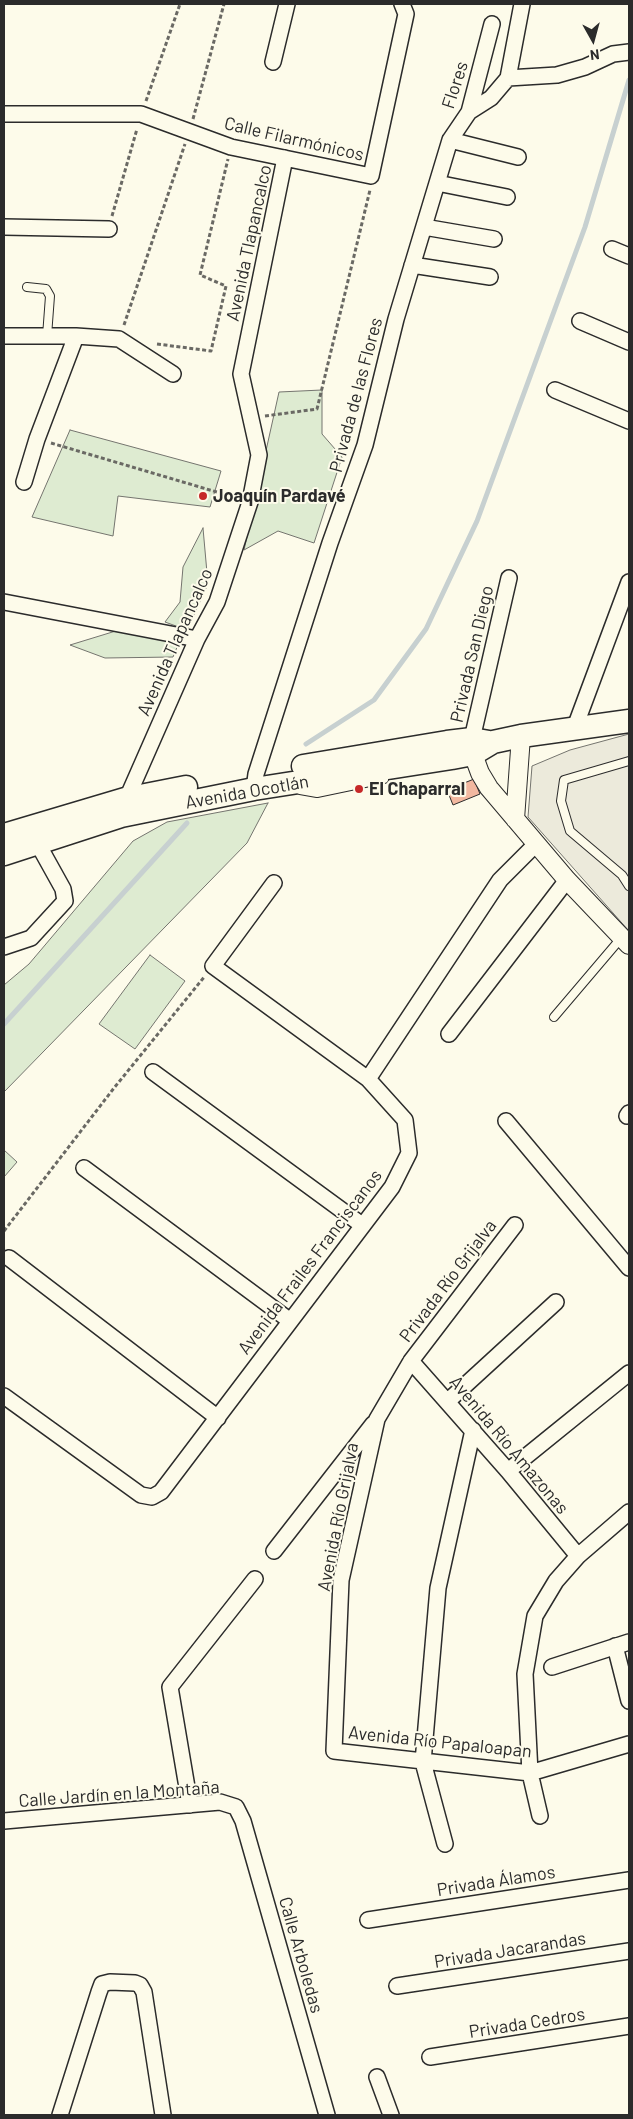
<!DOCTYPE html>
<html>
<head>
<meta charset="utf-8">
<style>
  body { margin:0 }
  #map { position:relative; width:633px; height:2119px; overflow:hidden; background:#fdfbea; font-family:Barlow,sans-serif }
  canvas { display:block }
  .frame { position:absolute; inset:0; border:5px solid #2b2b2b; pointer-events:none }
  .north { position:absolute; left:568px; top:15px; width:50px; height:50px; -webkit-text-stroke:4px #fdfbea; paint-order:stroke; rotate:173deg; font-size:14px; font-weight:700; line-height:20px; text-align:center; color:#2b2b2b }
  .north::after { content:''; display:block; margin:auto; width:18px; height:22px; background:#2b2b2b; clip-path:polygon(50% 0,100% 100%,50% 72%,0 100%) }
</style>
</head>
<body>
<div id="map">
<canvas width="633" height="2119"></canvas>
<div class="frame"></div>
<div class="north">N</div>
</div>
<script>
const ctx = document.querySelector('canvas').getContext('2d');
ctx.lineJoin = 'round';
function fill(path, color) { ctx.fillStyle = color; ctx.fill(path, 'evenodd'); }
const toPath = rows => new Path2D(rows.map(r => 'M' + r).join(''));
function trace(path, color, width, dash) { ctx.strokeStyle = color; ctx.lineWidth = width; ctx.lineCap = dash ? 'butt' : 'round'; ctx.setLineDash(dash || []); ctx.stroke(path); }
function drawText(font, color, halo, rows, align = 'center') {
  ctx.font = font + ' Barlow,sans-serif'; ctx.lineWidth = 4; ctx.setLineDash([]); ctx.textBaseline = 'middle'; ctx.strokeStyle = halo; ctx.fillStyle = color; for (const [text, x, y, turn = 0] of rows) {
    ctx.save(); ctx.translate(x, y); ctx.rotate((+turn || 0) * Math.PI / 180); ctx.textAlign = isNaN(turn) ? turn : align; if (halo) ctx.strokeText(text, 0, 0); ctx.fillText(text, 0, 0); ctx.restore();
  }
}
const green = toPath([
  [322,390,322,434,342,457,314,543,278,531,244,550,279,392,322,390],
  [70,430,221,471,210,507,118,496,113,536,32,517,70,430],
  [203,528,208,584,187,630,165,622,180,602,183,567,203,528],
  [119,630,180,640,173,657,105,658,70,645,119,630],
  [268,803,247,843,4,1092,4,985,29,964,133,841,167,822,268,803],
  [150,955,185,981,135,1049,99,1024,150,955],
  [4,1150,17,1162,4,1177,4,1150]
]);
fill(green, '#deebd1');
trace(green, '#74746e', 1);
const parking = toPath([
  [629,734,629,931,528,817,532,766,570,750,629,734]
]);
fill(parking, '#eceadb');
trace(parking, '#74746e', 1);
trace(toPath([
  [306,744,374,700,426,629,477,521,585,227,629,80],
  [4,1024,187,823]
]), '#c7d0d0', 5);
const building = toPath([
  [474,779,480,794,453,805,447,790,474,779]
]);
fill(building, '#f2b8a0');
trace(building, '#2b2b2b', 1);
const service = toPath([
  [27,287,46,289,50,296,47,336],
  [629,761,564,780,561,801,570,831,622,875,629,886],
  [300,790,317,793,384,779],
  [554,1017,622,937]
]);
const minor = toPath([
  [273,62,287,4],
  [508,78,522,4],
  [469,112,491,98,508,78,557,75,585,67,613,54,629,52],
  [4,114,141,114,231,147,371,176,406,14,402,4],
  [450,140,518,157],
  [437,183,507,197],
  [4,227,109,229],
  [424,227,494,239],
  [612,249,629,256],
  [412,265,490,277],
  [580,321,629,342],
  [4,336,76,336,119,339,173,374],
  [555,390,629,421],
  [24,482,37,439,76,336],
  [4,602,197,639],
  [575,727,629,582],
  [472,739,509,578],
  [254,789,256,774,330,543,365,445,396,319,450,140,469,112,492,24],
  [124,805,197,639,217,602,250,502,259,455,241,374,285,158],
  [4,947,31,938,65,901,63,889,33,835],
  [449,1034,567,880],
  [153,1072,362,1225],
  [368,1079,500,880,536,844],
  [627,1116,629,1113],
  [506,1121,629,1268],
  [84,1168,289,1320],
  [515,1225,411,1361,377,1419,341,1580,334,1751,530,1773,629,1744],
  [9,1258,218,1418],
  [411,1361,508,1471,578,1556],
  [4,1396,141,1495,152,1497,161,1492,392,1187,409,1153,405,1120,368,1079,213,966,274,883],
  [448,1401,556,1302],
  [508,1471,629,1373],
  [274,1551,373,1424],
  [615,1646,629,1701],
  [552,1667,629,1642],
  [190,1805,170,1687,255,1579],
  [540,1816,530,1773,525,1674,535,1616,556,1581,578,1556,629,1512],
  [4,1821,220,1802,236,1807,243,1821,327,2115],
  [445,1844,423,1762,438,1588,473,1430],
  [368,1920,629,1880],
  [397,1986,629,1951],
  [430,2057,629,2026],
  [377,2077,391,2115],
  [60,2115,99,1992,102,1984,110,1982,135,1983,140,1985,144,1992,163,2115]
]);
const tertiary = toPath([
  [472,741,473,754,480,773,489,788,567,880,629,945],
  [515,819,521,736]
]);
const primary = toPath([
  [303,766,447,742,472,739,489,742],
  [4,835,125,799,186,787],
  [4,854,121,816,254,789,452,758,473,754,493,742,521,736,629,721]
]);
trace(service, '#2b2b2b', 10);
trace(minor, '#2b2b2b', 18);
trace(tertiary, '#2b2b2b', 20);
trace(primary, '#2b2b2b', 25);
trace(toPath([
  [146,101,180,4],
  [193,119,224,4],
  [112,216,137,129],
  [124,325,185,144],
  [157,344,211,351,226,286,200,275,228,159],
  [265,416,317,409,370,190],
  [51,443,237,498],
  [4,1231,114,1088,205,976]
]), '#6a6964', 3, [4, 2.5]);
trace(service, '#fdfbea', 8);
trace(minor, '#fdfbea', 15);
trace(tertiary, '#fdfbea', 18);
trace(primary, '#fdfbea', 22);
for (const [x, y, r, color] of [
  [203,496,5,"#c62828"],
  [359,789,5,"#c62828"]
]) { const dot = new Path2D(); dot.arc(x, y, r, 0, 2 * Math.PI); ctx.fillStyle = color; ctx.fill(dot); trace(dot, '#fdfbea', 2); }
drawText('18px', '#2b2b2b', '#fdfbea', [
  ["Flores",455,85,-72],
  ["Calle Filarmónicos",294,139,13],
  ["Avenida Tlapancalco",249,243,-78],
  ["Privada de las Flores",356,395,-75],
  ["Avenida Tlapancalco",175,642,-66],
  ["Privada San Diego",472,654,-77],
  ["Avenida Ocotlán",247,792,-10],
  ["Avenida Frailes Franciscanos",310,1262,-53],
  ["Privada Río Grijalva",448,1281,-53],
  ["Avenida Río Amazonas",509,1445,50],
  ["Avenida Río Grijalva",338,1517,-79],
  ["Avenida Río Papaloapan",440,1742,6],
  ["Calle Jardín en la Montaña",119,1794,-4],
  ["Privada Álamos",496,1881,-9],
  ["Privada Jacarandas",510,1950,-9],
  ["Calle Arboledas",301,1955,74],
  ["Privada Cedros",527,2023,-9]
]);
drawText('bold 18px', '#2b2b2b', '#fdfbea', [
  ["Joaquín Pardavé",213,496],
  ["El Chaparral",369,789]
], 'left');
</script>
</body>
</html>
